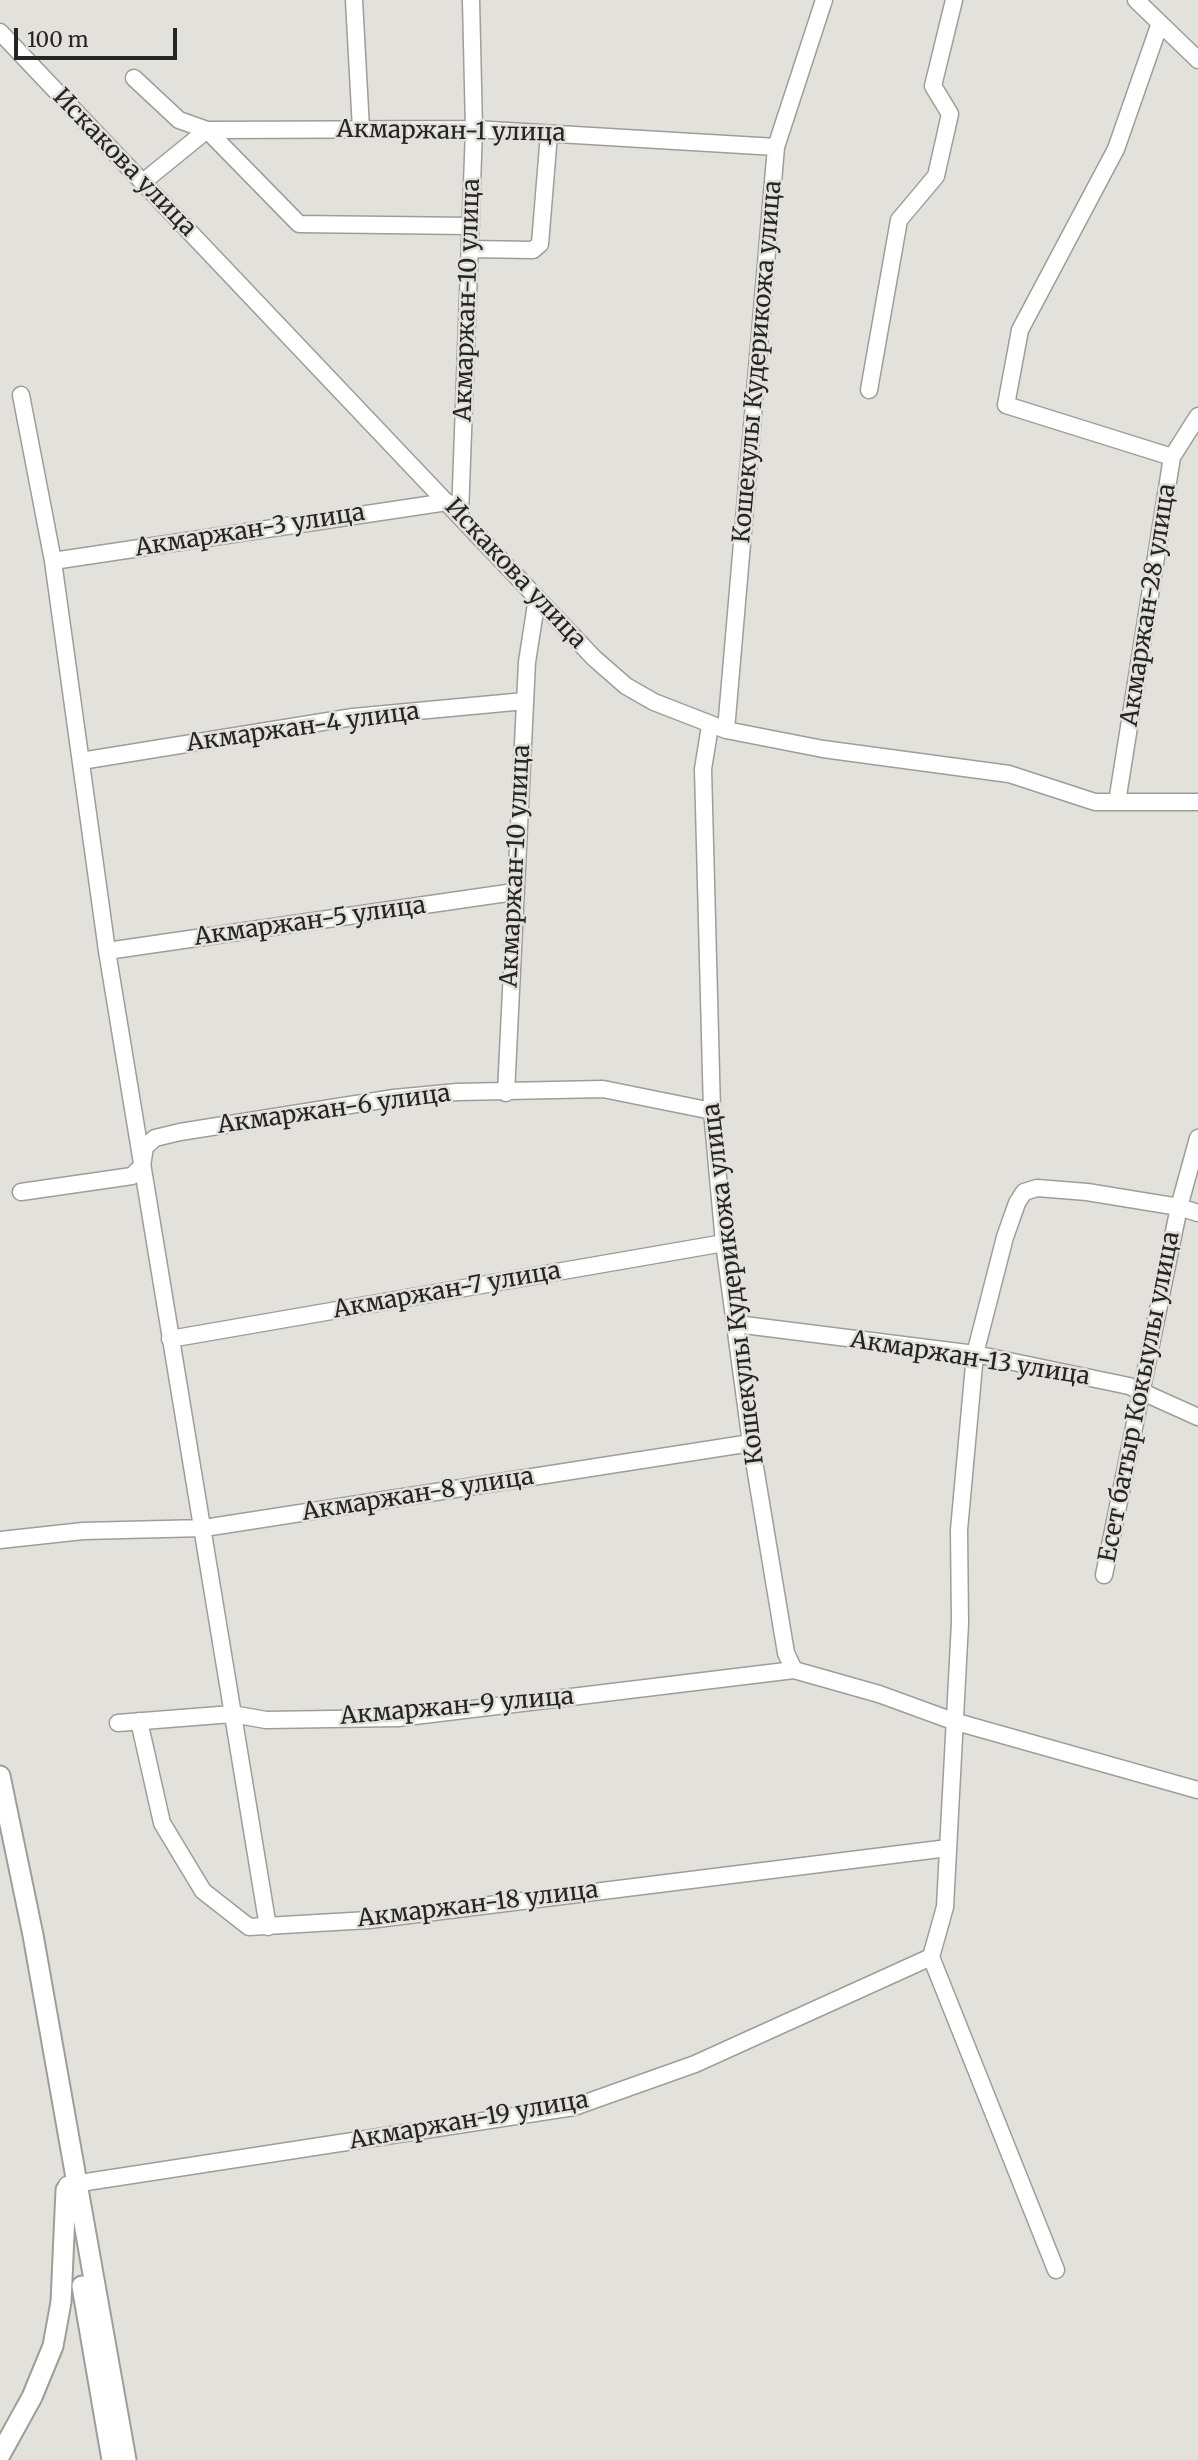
<!DOCTYPE html>
<html>
<head>
<meta charset="utf-8">
<style>
  body { margin:0 }
  #map { position:relative; width:1198px; height:2460px; overflow:hidden; background:#e3e1dc; font-family:Merriweather,serif }
  canvas { display:block }
  .scale { position:absolute; left:14px; top:28px; width:163px; height:32px; box-sizing:border-box; border:4px solid #252523; border-top:0; padding-left:9px; font-size:21px; line-height:24px; white-space:nowrap; color:#252523; -webkit-text-stroke:5px #e3e1dc; paint-order:stroke }
</style>
</head>
<body>
<div id="map">
<canvas width="1198" height="2460"></canvas>
<div class="scale">100 m</div>
</div>
<script>
const ctx = document.querySelector('canvas').getContext('2d');
ctx.lineJoin = 'round';
const toPath = rows => new Path2D(rows.map(r => 'M' + r).join(''));
function trace(path, color, width, dash) { ctx.strokeStyle = color; ctx.lineWidth = width; ctx.lineCap = dash ? 'butt' : 'round'; ctx.setLineDash(dash || []); ctx.stroke(path); }
function drawText(font, color, halo, rows, align = 'center') {
  ctx.font = font + ' Merriweather,serif'; ctx.lineWidth = 5; ctx.setLineDash([]); ctx.textBaseline = 'middle'; ctx.strokeStyle = halo; ctx.fillStyle = color; for (const [text, x, y, turn = 0] of rows) {
    ctx.save(); ctx.translate(x, y); ctx.rotate((+turn || 0) * Math.PI / 180); ctx.textAlign = isNaN(turn) ? turn : align; if (halo) ctx.strokeText(text, 0, 0); ctx.fillText(text, 0, 0); ctx.restore();
  }
}
const minor = toPath([
  [354,0,361,129],
  [1136,0,1198,60],
  [1160,23,1116,149,1020,330,1006,405,1172,457],
  [0,32,594,658,626,686,654,702,726,730,823,749,1009,774,1095,802,1198,802],
  [134,78,179,120,207,130,299,224,471,226],
  [143,182,207,130,474,129,776,147],
  [470,249,533,250,540,244,549,134],
  [869,390,899,220,936,176,950,114,933,86,954,0],
  [21,395,53,561,107,951,268,1927],
  [460,515,474,129,471,0],
  [53,561,447,502],
  [710,726,703,769,712,1111,724,1243,751,1443,786,1653,794,1670],
  [726,730,776,147,824,0],
  [81,761,353,717,525,701],
  [1117,802,1172,457,1198,416],
  [107,951,514,892],
  [506,1093,527,662,537,598],
  [21,1192,132,1176,142,1166,145,1147,155,1138,180,1132,394,1098,457,1092,603,1089,712,1111],
  [736,1324,975,1354,1129,1386,1198,1417],
  [170,1339,724,1243],
  [0,1540,83,1531,204,1528,751,1443],
  [1104,1575,1179,1207,1198,1138],
  [139,1721,162,1823,203,1891,249,1927,369,1920,948,1848],
  [118,1723,232,1714,266,1720,398,1718,794,1670,879,1694,953,1721,1198,1790],
  [67,2185,574,2107,695,2064,931,1957],
  [1056,2270,931,1957,945,1907,960,1623,959,1530,975,1354,1005,1237,1017,1203,1024,1192,1037,1188,1087,1192,1179,1207,1198,1213]
]);
const major = toPath([
  [0,1776,33,1935,126,2460],
  [82,2286,112,2460],
  [0,2455,32,2397,53,2346,61,2302,66,2190]
]);
trace(minor, '#9e9d98', 19);
trace(major, '#9e9d98', 23);
trace(minor, '#fff', 16);
trace(major, '#fff', 19);
drawText('24px', '#252523', '#e3e1dc', [
  ["Акмаржан-1 улица",451,132,1],
  ["Искакова улица",124,163,46],
  ["Акмаржан-10 улица",468,300,-88],
  ["Кошекулы Кудерикожа улица",758,362,-85],
  ["Акмаржан-3 улица",250,531,-9],
  ["Искакова улица",515,574,47],
  ["Акмаржан-28 улица",1149,605,-81],
  ["Акмаржан-4 улица",303,728,-8],
  ["Акмаржан-10 улица",516,866,-87],
  ["Акмаржан-5 улица",310,922,-8],
  ["Акмаржан-6 улица",334,1110,-8],
  ["Кошекулы Кудерикожа улица",734,1284,-97],
  ["Акмаржан-7 улица",447,1291,-10],
  ["Акмаржан-13 улица",970,1359,9],
  ["Есет батыр Кокыулы улица",1140,1397,-79],
  ["Акмаржан-8 улица",418,1495,-9],
  ["Акмаржан-9 улица",457,1707,-5],
  ["Акмаржан-18 улица",478,1905,-7],
  ["Акмаржан-19 улица",469,2121,-10]
]);
</script>
</body>
</html>
